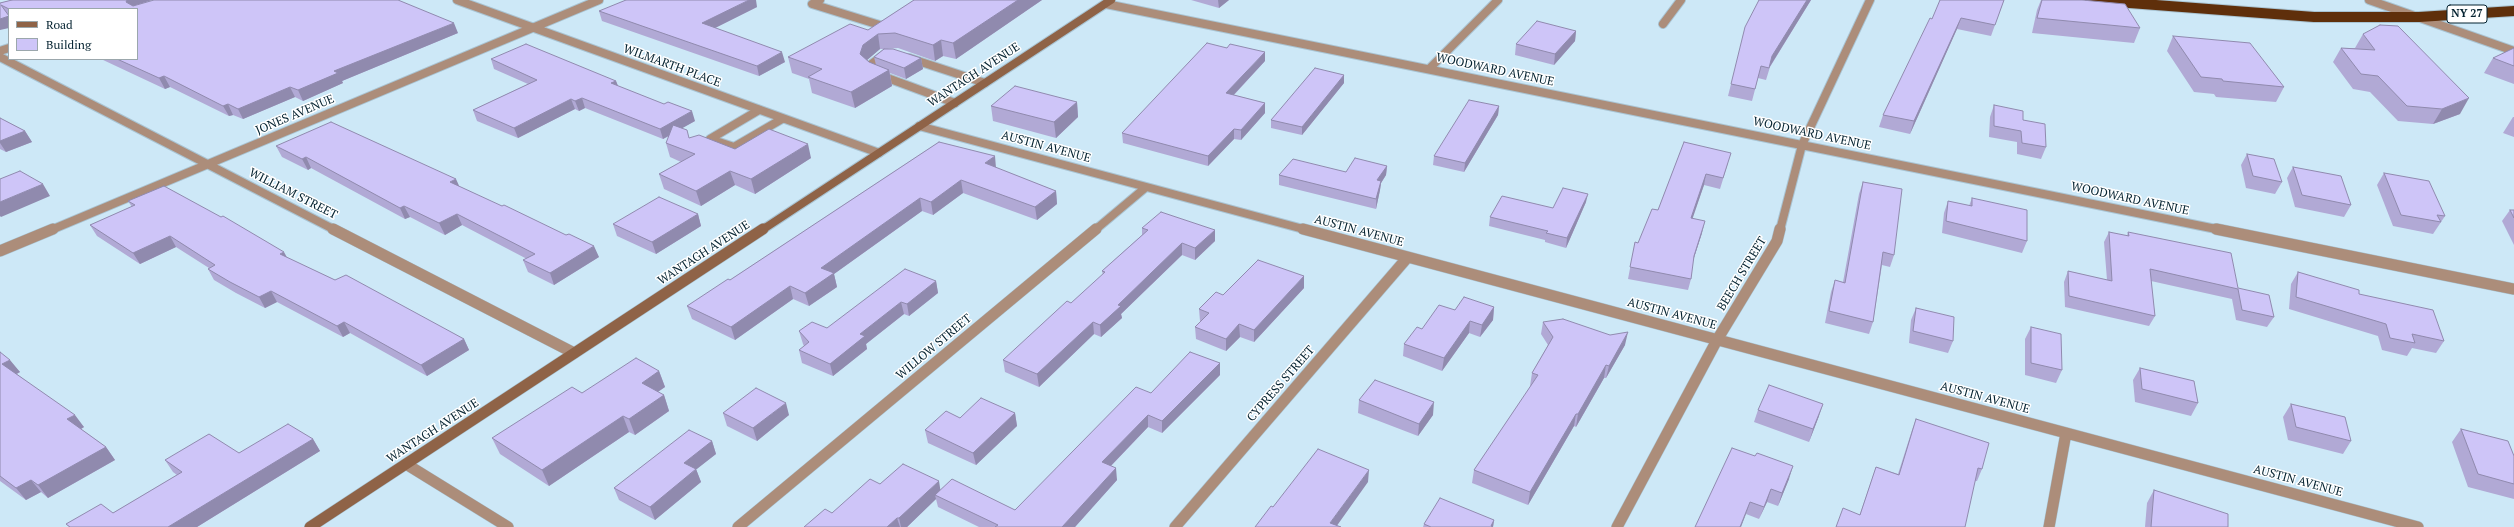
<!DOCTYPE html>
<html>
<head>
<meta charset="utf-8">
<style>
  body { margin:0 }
  #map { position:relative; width:2514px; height:527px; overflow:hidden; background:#cde8f7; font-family:"PT Serif",serif }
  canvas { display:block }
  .legend { position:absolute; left:8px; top:8px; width:130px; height:52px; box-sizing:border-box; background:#fff; border:1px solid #9ba7ac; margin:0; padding:5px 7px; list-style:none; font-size:12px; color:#042230 }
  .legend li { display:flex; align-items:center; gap:8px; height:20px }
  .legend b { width:20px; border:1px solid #9ba7ac }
</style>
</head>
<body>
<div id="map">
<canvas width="2514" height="527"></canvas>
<ul class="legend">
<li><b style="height:5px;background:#8f6347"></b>Road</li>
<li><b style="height:11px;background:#cec5f8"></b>Building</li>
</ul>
</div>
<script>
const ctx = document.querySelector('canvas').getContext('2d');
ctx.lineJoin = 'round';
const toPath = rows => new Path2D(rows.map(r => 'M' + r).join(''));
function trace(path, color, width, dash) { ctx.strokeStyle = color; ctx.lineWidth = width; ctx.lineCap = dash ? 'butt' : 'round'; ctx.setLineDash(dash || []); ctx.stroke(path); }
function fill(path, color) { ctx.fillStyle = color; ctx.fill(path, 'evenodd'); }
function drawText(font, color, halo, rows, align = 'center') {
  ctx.font = font + ' "PT Serif",serif'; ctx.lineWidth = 3; ctx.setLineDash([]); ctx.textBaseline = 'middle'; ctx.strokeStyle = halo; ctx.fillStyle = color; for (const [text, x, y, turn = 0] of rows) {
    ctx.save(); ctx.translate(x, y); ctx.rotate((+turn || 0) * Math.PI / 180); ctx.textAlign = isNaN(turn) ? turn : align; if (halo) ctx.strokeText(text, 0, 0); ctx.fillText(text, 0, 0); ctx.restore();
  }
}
const lane = toPath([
  [820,0,812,4,886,27,889,25],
  [1663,24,1681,0],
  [885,54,870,65,869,69,874,73,955,103],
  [909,58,985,83],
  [759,110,710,139,734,147,782,119]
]);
const streetFar1 = toPath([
  [457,0,879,153],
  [2369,0,2514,51],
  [1106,4,2221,230],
  [0,51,9,48],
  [0,57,335,230],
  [1430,68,1498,0],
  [919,126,1307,230],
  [51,230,599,0],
  [1095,230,1145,188],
  [1780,230,1802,145,1870,0]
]);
const street = toPath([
  [333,229,574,353],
  [1303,229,2418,527],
  [2216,229,2514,289],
  [0,251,53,229],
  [406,464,508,527],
  [738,527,1096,229],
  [1175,527,1407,258],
  [1617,527,1717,340,1777,241,1780,229],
  [2049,527,2066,433]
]);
const secondaryFar1 = toPath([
  [762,230,1111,0]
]);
const secondary = toPath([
  [310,527,763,229]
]);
const highway = toPath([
  [2090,0,2314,17,2419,17,2514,11]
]);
trace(lane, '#a9c4d3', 10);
trace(streetFar1, '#a9c4d3', 10);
trace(street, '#a9c4d3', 12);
trace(secondaryFar1, '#a9c4d3', 10);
trace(secondary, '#a9c4d3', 12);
trace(highway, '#a9c4d3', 12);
trace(lane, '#ac8d7a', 8);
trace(streetFar1, '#ac8d7a', 8);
trace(street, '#ac8d7a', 11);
trace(secondaryFar1, '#8f6347', 8);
trace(secondary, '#8f6347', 11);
trace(highway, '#5f2f0b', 10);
fill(toPath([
  [12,0,152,0,133,6,458,33,342,81,343,83,303,101,295,97,243,119,233,115,229,116,170,87,165,89,101,59,137,59,9,9,9,16,8,16,0,30,0,3],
  [914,0,1042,0,956,59,943,56,935,61,898,48,887,49,921,58,923,69,906,79,890,73,892,86,855,108,812,93,809,79,792,73,788,57,868,30],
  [880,49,884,49,874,57,876,65,869,62,867,60],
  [1191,0,1229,0,1219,8],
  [1759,0,1811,0,1770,67,1766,80,1758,78,1752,101,1728,96,1731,84],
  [2004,0,1991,36,1957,29,1910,134,1879,127,1883,115,1932,19],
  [2041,0,2082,0,2140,28,2134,43,2032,33,2037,10],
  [757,7,715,28,785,62,759,76,602,21,599,11],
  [1576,31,1575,41,1554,65,1515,55,1516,44],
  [2363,34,2460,114,2433,124,2398,121,2370,92,2353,89,2333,62,2341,48,2355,48],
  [2173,36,2284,87,2276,102,2216,97,2214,94,2194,92,2167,51],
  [2514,48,2514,84,2484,73,2493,58],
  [491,59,616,81,618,86,695,121,682,128,689,138,735,149,811,158,755,194,735,185,701,206,664,189,659,174,681,162,670,157,666,143,669,136,663,139,585,108,579,111,575,109,518,138,477,121,473,110,528,84,494,69],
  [1265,61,1234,95,1265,103,1265,113,1241,140,1234,139,1208,166,1123,143,1122,133],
  [1344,75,1344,83,1302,135,1271,128,1271,120],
  [1077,102,1078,117,1056,138,993,121,991,106],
  [1994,105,2046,147,2041,159,2017,154,2017,142,1989,137,1990,117],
  [1499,106,1498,115,1464,172,1433,165,1434,156],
  [2513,117,2514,117,2514,137,2503,133],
  [0,118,25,131,32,142,6,152,0,149],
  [939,142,996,168,1056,191,1057,204,1037,220,963,193,933,215,922,211,834,274,837,287,809,306,793,299,735,340,692,319,687,306,730,280],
  [1684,142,1728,163,1720,189,1704,185,1692,218,1702,233,1693,261,1691,279,1688,290,1628,279,1635,242,1638,243,1658,210],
  [276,146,460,187,599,257,554,285,528,272,523,260,527,259,462,225,445,235,410,217,405,219,311,168,308,170,282,157],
  [2247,154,2282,182,2275,194,2246,188,2241,165],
  [1387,166,1386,175,1381,183,1380,190,1376,209,1279,185,1279,175,1346,172],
  [2293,167,2351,205,2344,217,2295,207,2287,178],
  [2384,173,2445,216,2433,234,2393,226,2377,185],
  [1863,182,1894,255,1890,267,1882,265,1873,322,1869,334,1825,323,1831,292,1835,280,1843,282,1859,194],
  [1972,198,2027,241,2022,253,1942,233,1944,213,1948,201,1969,206],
  [128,201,287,258,335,280,464,339,469,350,427,376,350,333,343,337,277,302,265,308,236,293,214,280,208,269,209,268,176,247,140,264,97,236,90,225,132,207],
  [1586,202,1566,248,1545,242,1545,240,1489,226,1490,217,1553,208],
  [2510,210,2514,210,2514,245,2502,221],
  [698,214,701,226,656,254,617,236,613,224],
  [1142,228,1215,241,1195,260,1182,255,1121,314,1122,318,1101,337,1094,334,1039,387,1005,372,1003,360,1071,303,1103,275,1102,271,1142,235],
  [2109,232,2127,236,2128,232,2238,288,2274,317,2267,327,2236,320,2232,299,2151,281,2155,316,2149,326,2065,307,2064,282,2068,271,2107,280,2104,242],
  [2298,272,2359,294,2444,341,2436,353,2412,348,2407,356,2382,350,2378,336,2289,309,2291,284],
  [936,281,938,293,909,316,904,314,866,344,867,349,833,376,802,363,799,350,804,346,803,344,799,331,827,328],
  [1304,288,1254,342,1240,337,1226,351,1196,339,1195,327,1200,322,1200,321,1199,309,1223,295],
  [1494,307,1493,320,1480,337,1469,333,1442,371,1403,356,1404,344,1422,329,1455,310],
  [1916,308,1953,341,1948,353,1909,343,1911,320],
  [1543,322,1625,345,1606,378,1604,378,1576,427,1574,426,1528,505,1472,483,1474,470,1531,386,1530,386,1532,373,1548,345,1541,334],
  [2031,327,2062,370,2056,383,2025,375,2025,339],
  [0,352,20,372,17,374,84,427,81,429,106,447,115,460,48,498,41,492,26,500,0,481],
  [2140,368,2198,403,2191,416,2135,402,2133,380],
  [659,371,665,387,658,392,664,395,669,411,635,435,629,432,549,486,500,454,492,438,582,393],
  [1220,375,1162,433,1148,427,1111,466,1117,480,1075,527,979,527,938,507,936,499,907,527,804,527,832,513,880,484,940,490,1015,510,1151,393],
  [1359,400,1433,415,1418,436,1358,413],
  [2291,404,2351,441,2343,454,2288,440,2283,417],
  [1758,410,1819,416,1809,442,1754,422],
  [723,413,789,415,757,441,727,426],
  [1015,413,1017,426,976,465,928,443,925,430,960,418],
  [1916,419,1982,469,1977,481,1976,481,1836,527,1860,514,1876,467,1898,474,1912,430],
  [2461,429,2514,456,2514,499,2468,487,2452,442],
  [313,439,320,451,197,527,69,527,66,524,113,513,177,475,173,472,165,460,239,453],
  [712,441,716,454,696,469,701,482,655,520,619,500,614,488],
  [1755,456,1789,479,1778,506,1767,502,1759,519,1746,514],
  [2154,490,2228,527,2145,527,2147,503],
  [1494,520,1493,527,1423,527,1424,524]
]), '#b1a9d5');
fill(toPath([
  [127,0,152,0,133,6,126,2],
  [749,0,756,0,757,7,705,33,702,23],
  [1018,0,1042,0,956,59,953,43],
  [1218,0,1229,0,1219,8],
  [1807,0,1811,0,1769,68,1772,56],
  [9,16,9,28,0,30,0,19],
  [1961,18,1957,29,1910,134,1914,121],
  [454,23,458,33,342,81,343,83,303,101,298,90,334,71],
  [1576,31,1575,41,1554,65,1555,54],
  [878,34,880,49,866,61,860,54,863,45],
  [941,40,943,56,935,61,933,45],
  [782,52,785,62,759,76,757,66],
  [1265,52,1265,61,1226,103,1226,93],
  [921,58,923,69,906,79,904,68],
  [889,70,892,86,855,108,851,92],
  [1344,75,1344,83,1302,135,1302,127],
  [164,76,170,87,165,89,159,78],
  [616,81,620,91,611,83],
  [290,87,295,97,243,119,238,109],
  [582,98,585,108,579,111,575,101],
  [2469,98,2460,114,2433,124,2442,109],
  [571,99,575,109,518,138,514,128],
  [1077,102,1078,117,1056,138,1054,122],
  [1265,103,1265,113,1241,140,1241,130],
  [228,104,233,115,229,116,223,106],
  [1499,106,1498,115,1464,172,1465,163],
  [692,111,695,121,663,139,660,129],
  [1234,129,1234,139,1208,166,1208,156],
  [25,131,32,142,6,152,0,143,0,141],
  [808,144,811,158,755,194,751,179],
  [995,156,996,168,985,163],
  [306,157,311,168,308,170,302,159],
  [1387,166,1386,175,1381,183,1380,190,1376,209,1377,180],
  [730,171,735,185,701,206,696,191],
  [1706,174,1704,185,1689,229,1691,218],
  [456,179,461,190,450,182],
  [961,180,963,193,933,215,931,202],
  [43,184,50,196,1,217,0,216,0,202],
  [1056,191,1057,204,1037,220,1035,207],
  [1588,194,1586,202,1566,248,1567,238],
  [920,198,922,211,834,274,837,287,809,306,805,293,821,268],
  [404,206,410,217,405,219,400,208],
  [457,214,462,225,445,235,439,223],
  [698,214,701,226,656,254,652,242],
  [1705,221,1702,233,1691,267,1694,256],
  [1215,230,1215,241,1195,260,1195,248],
  [170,236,176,247,140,264,133,253],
  [1182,243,1182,255,1121,314,1122,318,1101,337,1100,325,1118,305],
  [594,246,599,257,554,285,550,273],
  [284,252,290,263,280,254],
  [1304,276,1304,288,1254,342,1254,330],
  [936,281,938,293,909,316,907,304],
  [790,286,793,299,735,340,731,327],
  [271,291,277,302,265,308,259,297],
  [901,302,904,314,866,344,867,349,833,376,830,364,860,334],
  [1494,307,1493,320,1480,337,1482,325],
  [1470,321,1469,333,1442,371,1444,358],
  [344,322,350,333,343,337,337,326],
  [1093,322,1094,334,1039,387,1037,374],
  [1239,324,1240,337,1226,351,1226,339],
  [1628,332,1625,345,1606,378,1609,366],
  [464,339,469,350,427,376,421,365],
  [10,360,20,372,12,376,2,364],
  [1220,363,1220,375,1162,433,1162,421],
  [1606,365,1604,378,1576,427,1578,414],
  [659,371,665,387,647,399,642,383],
  [664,395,669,411,635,435,629,419],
  [1434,402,1433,415,1418,436,1419,424],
  [786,403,789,415,757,441,753,428],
  [1823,404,1819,416,1809,442,1813,429],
  [1015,413,1017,426,976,465,973,453],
  [1576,414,1574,426,1528,505,1530,492],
  [75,415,84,427,76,432,67,419],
  [1148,415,1148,427,1103,474,1102,462],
  [623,416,629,432,549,486,542,470],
  [313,439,320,451,197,527,168,527],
  [712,441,716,454,688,476,684,463],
  [106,447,115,460,48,498,38,485],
  [1793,466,1789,479,1778,506,1782,493],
  [1116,468,1117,480,1075,527,1062,527],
  [696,469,701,482,655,520,650,507],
  [1369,470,1368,482,1336,527,1330,523],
  [31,480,41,492,26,500,16,488],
  [939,481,941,494,935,495,936,499,907,527,901,527,899,518],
  [1771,489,1767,502,1759,519,1764,507],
  [1750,502,1746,514,1741,527,1740,527],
  [897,518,900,527,887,527],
  [1494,520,1493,527,1490,527]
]), '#908aae');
const building = toPath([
  [12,0,127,0,126,2,133,6,154,0,398,0,454,23,334,71,338,73,298,90,290,87,238,109,228,104,223,106,164,76,159,78,117,59,137,59,137,9,9,9,1,5,9,16,0,19,0,3,12,0],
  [626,0,749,0,702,23,782,52,757,66,599,11,626,0],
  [914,0,1018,0,953,43,941,40,933,45,895,33,878,34,863,45,860,54,869,62,889,70,851,92,808,77,822,69,788,57,850,24,868,30,914,0],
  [1759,0,1807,0,1772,56,1769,68,1761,66,1755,89,1731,84,1745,27,1759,0],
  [1940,0,2004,0,1995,25,1961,18,1914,121,1883,115,1930,18,1932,19,1940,0],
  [2042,0,2082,0,2125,4,2140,28,2037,18,2042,0],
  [1537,21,1576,31,1555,54,1516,44,1537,21],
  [2380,25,2398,26,2469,98,2442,109,2407,106,2378,76,2361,74,2341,48,2375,50,2363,34,2380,25],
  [2173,36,2250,43,2284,87,2223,81,2222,79,2201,77,2173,36],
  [1207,43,1227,48,1230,44,1265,52,1226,93,1265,103,1241,130,1234,129,1208,156,1122,133,1207,43],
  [526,44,616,81,611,83,664,104,668,102,692,111,660,129,582,98,575,101,571,99,514,128,473,110,537,80,491,59,526,44],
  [2514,48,2514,66,2493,58,2514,48],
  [884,49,893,49,921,58,904,68,874,57,884,49],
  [1315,68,1344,75,1302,127,1271,120,1315,68],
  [1015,86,1077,102,1054,122,991,106,1015,86],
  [1469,100,1499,106,1465,163,1434,156,1469,100],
  [1994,105,2023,111,2023,120,2045,124,2046,147,2022,143,2021,131,1994,126,1994,105],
  [0,118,25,131,0,141,0,118],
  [331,122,456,179,450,182,502,206,504,205,566,235,569,234,594,246,550,273,523,260,535,254,457,214,439,223,404,206,400,208,306,157,302,159,276,146,331,122],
  [673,125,687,130,689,138,699,135,735,149,769,129,808,144,751,179,730,171,696,191,659,174,695,154,666,143,673,125],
  [939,142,995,156,985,163,1056,191,1035,207,961,180,931,202,920,198,821,268,834,273,805,293,790,286,731,327,687,306,728,279,730,280,939,142],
  [1684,142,1731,153,1723,178,1706,174,1691,218,1705,221,1694,256,1691,279,1630,267,1635,242,1638,243,1652,209,1658,210,1684,142],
  [2247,154,2274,159,2282,182,2253,176,2247,154],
  [1355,158,1387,166,1377,180,1381,181,1376,199,1279,175,1293,159,1346,172,1355,158],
  [2293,167,2341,176,2351,205,2302,195,2293,167],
  [20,171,43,184,0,202,0,179,20,171],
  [2384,173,2429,181,2445,216,2437,215,2441,222,2401,215,2384,173],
  [1863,182,1902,189,1894,255,1883,252,1873,322,1829,311,1835,280,1845,283,1863,182],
  [164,186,221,217,223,216,284,252,280,254,335,280,346,275,464,339,421,365,344,322,337,326,271,291,259,297,230,282,208,269,215,265,170,236,133,253,90,225,135,205,128,201,164,186],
  [1563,188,1588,194,1567,238,1546,233,1548,231,1490,217,1502,196,1553,208,1563,188],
  [659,197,698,214,652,242,613,224,659,197],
  [1972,198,2027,210,2027,241,1946,221,1948,201,1972,206,1972,198],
  [2510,210,2514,210,2514,218,2510,210],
  [1161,212,1215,230,1195,248,1182,243,1118,305,1121,306,1100,325,1093,322,1037,374,1003,360,1067,301,1071,303,1105,272,1102,271,1148,230,1142,228,1161,212],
  [2109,232,2129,236,2128,232,2231,253,2238,288,2269,295,2274,317,2242,310,2238,289,2150,269,2155,316,2069,296,2068,271,2112,281,2109,232],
  [1258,260,1304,276,1254,330,1239,324,1226,339,1195,327,1209,313,1199,309,1216,292,1223,295,1258,260],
  [905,269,936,281,907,304,901,302,860,334,865,336,830,364,799,350,809,342,799,331,812,322,827,328,905,269],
  [2298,272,2359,290,2359,294,2433,310,2444,341,2412,334,2415,343,2390,338,2386,324,2296,297,2298,272],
  [1464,297,1494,307,1482,325,1470,321,1444,358,1404,344,1417,327,1422,329,1439,305,1455,310,1464,297],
  [1916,308,1954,317,1953,341,1913,331,1916,308],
  [1563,319,1610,335,1628,332,1609,366,1606,365,1578,414,1576,414,1530,492,1474,470,1538,375,1532,373,1553,337,1543,322,1563,319],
  [2031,327,2061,334,2062,370,2031,363,2031,327],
  [0,352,10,360,2,364,75,415,67,419,106,447,38,485,31,480,16,488,0,476,0,352],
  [1190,352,1220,363,1162,421,1148,415,1102,462,1116,468,1062,527,995,527,998,525,935,495,952,479,1015,510,1136,387,1151,393,1190,352],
  [636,358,659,371,642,383,664,395,629,419,623,416,542,470,492,438,572,387,582,393,636,358],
  [2140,368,2194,381,2198,403,2142,389,2140,368],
  [1375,380,1434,402,1419,424,1359,400,1375,380],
  [1769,385,1823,404,1813,429,1758,410,1769,385],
  [756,388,786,403,753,428,723,413,756,388],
  [981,398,1015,413,973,453,925,430,946,411,960,418,981,398],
  [2291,404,2345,417,2351,441,2296,427,2291,404],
  [1916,419,1989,443,1982,469,1978,468,1965,527,1836,527,1843,508,1860,515,1876,467,1899,475,1916,419],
  [288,424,313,439,168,527,70,527,66,524,101,504,113,513,182,472,165,460,209,434,239,453,288,424],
  [2461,429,2508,441,2514,456,2514,484,2478,474,2461,429],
  [689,430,712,441,684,463,696,469,650,507,614,488,689,430],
  [1732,448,1755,456,1757,453,1793,466,1782,493,1771,489,1764,507,1750,502,1740,527,1695,527,1732,448],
  [1318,449,1369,470,1330,523,1341,527,1255,527,1271,506,1273,507,1318,449],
  [903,464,939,481,899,518,897,518,887,527,804,527,825,509,832,513,870,479,880,484,903,464],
  [2154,490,2228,514,2228,527,2151,527,2154,490],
  [1440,498,1494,520,1491,526,1493,527,1431,527,1424,524,1440,498]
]);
fill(building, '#cec5f8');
trace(building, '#908aae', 1);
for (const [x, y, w] of [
  [2467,14,40]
]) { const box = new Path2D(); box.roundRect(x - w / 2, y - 9, w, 18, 3); ctx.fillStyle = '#fff'; ctx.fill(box); trace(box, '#042230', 1); }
drawText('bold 11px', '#042230', null, [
  ["NY 27",2467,14]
]);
drawText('12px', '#042230', '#fff', [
  ["WILMARTH PLACE",672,66,20],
  ["WOODWARD AVENUE",1495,70,12],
  ["WANTAGH AVENUE",974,75,-33],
  ["JONES AVENUE",295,115,-23],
  ["WOODWARD AVENUE",1812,134,12],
  ["AUSTIN AVENUE",1046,147,15],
  ["WILLIAM STREET",293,194,27],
  ["WOODWARD AVENUE",2130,199,12],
  ["AUSTIN AVENUE",1359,231,15],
  ["WANTAGH AVENUE",704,253,-33],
  ["BEECH STREET",1742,274,-59],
  ["AUSTIN AVENUE",1672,314,15],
  ["WILLOW STREET",934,347,-40],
  ["CYPRESS STREET",1281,384,-49],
  ["AUSTIN AVENUE",1985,398,15],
  ["WANTAGH AVENUE",433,431,-33],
  ["AUSTIN AVENUE",2298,481,15]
]);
</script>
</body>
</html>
